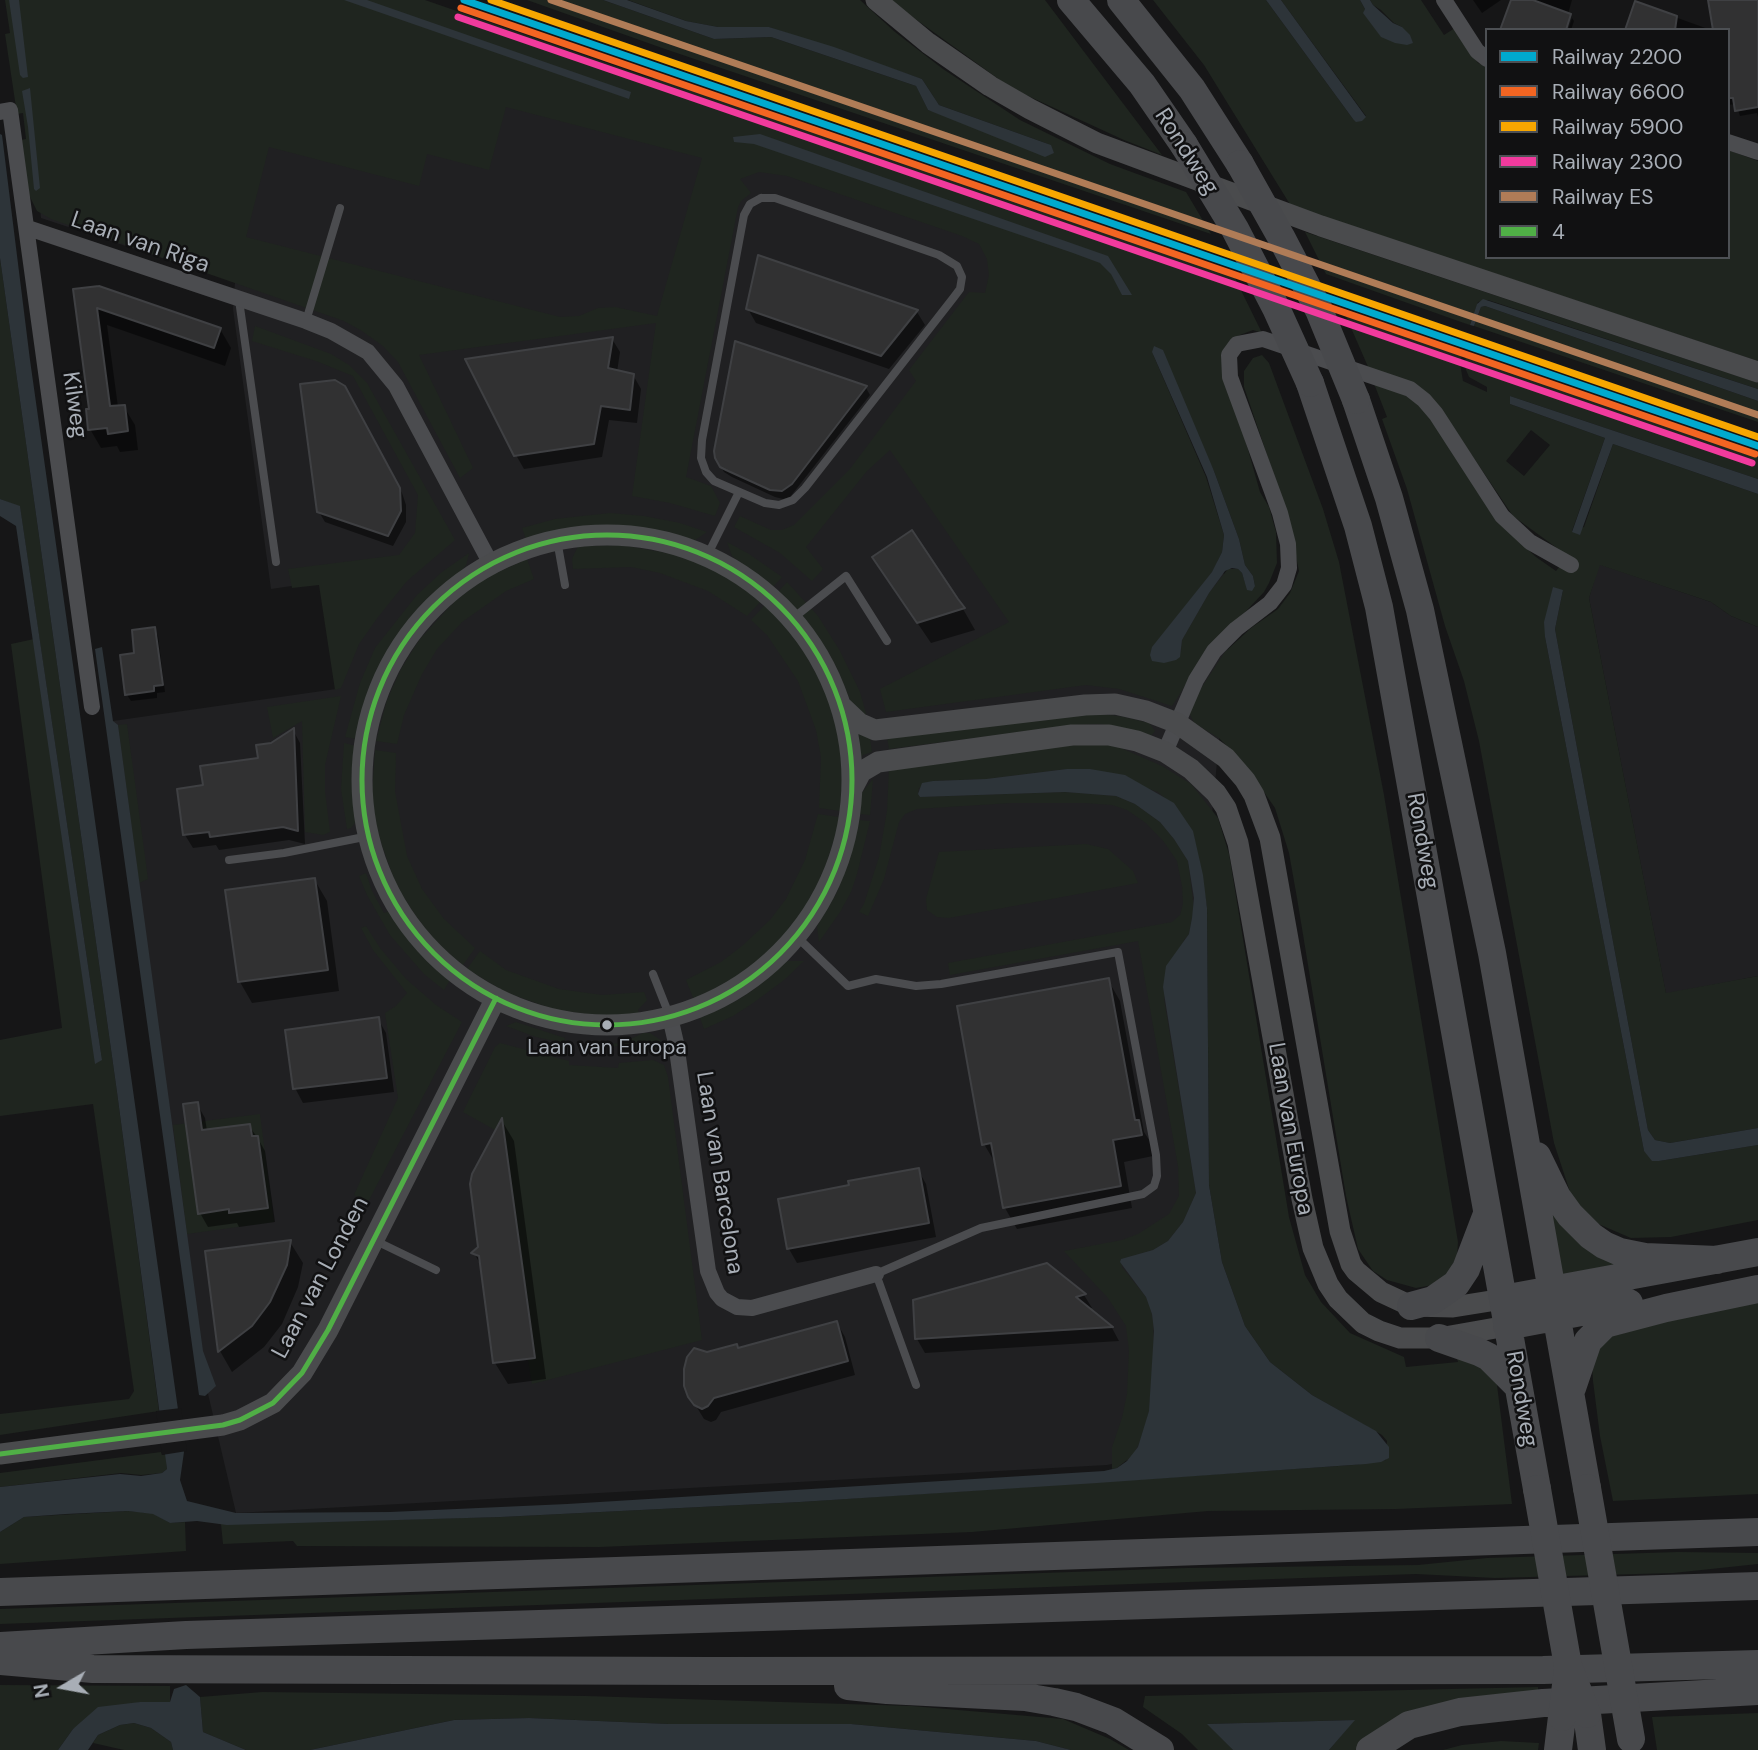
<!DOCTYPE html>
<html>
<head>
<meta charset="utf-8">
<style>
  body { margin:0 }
  #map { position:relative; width:1758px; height:1750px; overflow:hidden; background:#161617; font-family:"DM Sans",sans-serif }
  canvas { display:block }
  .legend { position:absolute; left:1485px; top:28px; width:245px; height:231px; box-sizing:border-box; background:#111112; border:2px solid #4d5054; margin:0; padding:9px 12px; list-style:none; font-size:21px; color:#a8aeb6 }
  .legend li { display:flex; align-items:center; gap:14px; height:35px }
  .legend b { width:35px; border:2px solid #4d5054 }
  .north { position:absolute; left:28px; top:1652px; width:70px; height:70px; -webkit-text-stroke:5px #111112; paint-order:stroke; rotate:260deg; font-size:19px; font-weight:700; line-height:28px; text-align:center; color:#a8aeb6 }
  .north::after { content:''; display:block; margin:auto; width:24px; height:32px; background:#a8aeb6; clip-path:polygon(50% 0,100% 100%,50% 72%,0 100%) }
</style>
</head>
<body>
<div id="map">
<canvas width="1758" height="1750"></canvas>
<ul class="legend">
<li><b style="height:9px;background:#00a9ce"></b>Railway 2200</li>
<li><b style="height:9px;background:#f26522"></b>Railway 6600</li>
<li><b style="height:9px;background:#f7a600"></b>Railway 5900</li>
<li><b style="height:9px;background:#f13a9d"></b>Railway 2300</li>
<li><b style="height:9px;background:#b07c57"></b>Railway ES</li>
<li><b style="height:9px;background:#50af46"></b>4</li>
</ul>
<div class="north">N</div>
</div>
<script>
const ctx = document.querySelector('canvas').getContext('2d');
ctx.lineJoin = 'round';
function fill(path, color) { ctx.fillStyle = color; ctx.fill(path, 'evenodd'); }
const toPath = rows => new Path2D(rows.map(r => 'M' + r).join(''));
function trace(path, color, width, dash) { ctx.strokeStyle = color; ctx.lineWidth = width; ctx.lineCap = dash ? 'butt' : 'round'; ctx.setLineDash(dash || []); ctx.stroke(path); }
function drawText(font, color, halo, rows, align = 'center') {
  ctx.font = font + ' "DM Sans",sans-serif'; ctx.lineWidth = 5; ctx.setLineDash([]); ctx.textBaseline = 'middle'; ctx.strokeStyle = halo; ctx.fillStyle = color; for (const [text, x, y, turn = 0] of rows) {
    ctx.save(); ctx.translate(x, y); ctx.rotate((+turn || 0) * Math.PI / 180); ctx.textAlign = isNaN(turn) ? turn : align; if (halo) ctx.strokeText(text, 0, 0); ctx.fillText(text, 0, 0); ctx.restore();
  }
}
fill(toPath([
  [18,0,344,0,1073,253,1233,594,1191,1035,1211,1442,1107,1465,236,1513,205,1381,113,721,336,689,319,582,271,589,233,309,235,282,41,218],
  [1599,564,1711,602,1731,616,1758,627,1758,976,1666,994,1589,598]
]), '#202022');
fill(toPath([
  [5,0,425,0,653,79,656,74,1234,276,1262,333,1253,330,1235,337,1228,379,1260,492,1269,507,1276,532,1277,563,1269,583,1264,592,1204,656,1172,706,1119,689,1086,685,886,712,880,689,1009,622,890,450,867,471,806,547,823,569,812,581,780,553,734,527,740,516,771,530,782,530,794,525,850,469,916,381,909,370,969,292,985,293,989,275,987,259,979,244,962,236,787,176,759,172,740,179,751,193,741,201,738,207,686,477,711,486,720,503,715,516,670,503,632,496,656,323,419,355,473,468,460,478,398,362,383,346,362,331,344,321,51,219,37,211,28,193,21,140,26,139,23,113,17,114,5,34,10,33],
  [506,107,702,158,657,316,615,307,598,308,579,316,560,317,246,237,269,147,419,186,427,154,489,170],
  [1152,352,1214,471,1239,539,1245,565,1253,576,1255,586,1245,582,1242,573,1238,569,1228,569,1209,593,1182,640,1181,652,1151,658,1151,651,1212,572,1222,552,1224,535,1206,477],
  [527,0,603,0,714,39,771,37,916,86,928,110,1051,145,939,105,922,79,769,27,718,27,686,21,628,0,860,0,895,32,943,69,1020,120,1110,164,1186,192,1211,234,665,49],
  [889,0,1045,0,1162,155,1124,140,1026,95,1000,80],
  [1153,0,1266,0,1353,119,1366,116,1281,0,1360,0,1365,9,1364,13,1381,36,1402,27,1394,23,1381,10,1373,5,1370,0,1421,0,1444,35,1455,28,1478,63,1487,66,1487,257,1728,257,1728,150,1758,161,1758,361,1291,206,1204,65],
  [1305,232,1758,383,1758,389,1488,300,1478,302,1470,325,1461,322,1326,274],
  [0,258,117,1092,159,1411,0,1435,0,1414,129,1399,134,1391,93,1104,0,1116,0,1040,62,1028,11,644,34,639,79,948,102,1060,20,507,0,499],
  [1485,306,1758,401,1758,422,1474,326,1481,307],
  [1345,314,1462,355,1460,363,1463,381,1487,392,1487,387,1469,377,1464,365,1466,357,1758,457,1758,479,1510,396,1510,404,1605,438,1572,531,1584,527,1613,444,1758,494,1758,627,1731,616,1711,602,1600,565,1589,598,1666,993,1758,976,1758,1128,1670,1143,1655,1140,1648,1130,1555,629,1563,590,1545,637,1644,1151,1659,1161,1758,1145,1758,1220,1671,1237,1631,1238,1596,1223,1582,1210,1570,1192,1554,1143,1479,741,1464,681,1445,626,1407,489,1382,419,1387,417,1373,381,1407,395,1421,404,1502,526,1536,557,1556,571,1568,556,1513,516,1446,417,1369,369],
  [1531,430,1550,445,1524,476,1506,461],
  [255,326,331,354,349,365,367,383,455,540,407,581,378,617,359,644,341,688,335,690,319,585,292,588,288,569,399,555,415,533,418,495,353,376,316,361,252,341],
  [1262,355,1269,363,1323,509,1339,562,1384,795,1458,1242,1457,1257,1446,1276,1433,1285,1416,1288,1387,1280,1373,1271,1358,1249,1346,1196,1297,898,1289,853,1275,808,1246,766,1219,738,1194,723,1189,712,1190,705,1225,652,1251,628,1278,609,1290,593,1299,571,1287,514,1244,387,1244,371,1253,358],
  [610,513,644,516,680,523,707,532,695,540,629,527,592,525,526,539,522,528,555,519],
  [727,542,749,554,782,577,773,587,732,556],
  [622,545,683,556,719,572,761,601,747,616,708,591,660,573,631,567,573,569,572,559,578,546],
  [469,553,466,565,459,575,426,602,406,626,376,676,362,714,357,739,345,737,360,683,375,648,417,595,442,572],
  [527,559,534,579,506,591,462,622,437,649,422,674,404,715,397,744,376,741,387,700,401,669,419,640,455,601,485,578],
  [787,582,818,616,840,651,860,692,867,717,852,705,838,671,811,627,779,591],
  [765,605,775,614,802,648,829,697,838,734,842,767,843,795,840,811,819,808,821,757,816,730,798,681,767,635,751,620],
  [341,696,325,765,325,792,330,832,323,835,305,832,302,721,273,738,267,707],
  [1088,712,1124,717,1149,723,1155,731,1149,738,1121,728,1099,724,1075,725,889,749,887,737],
  [127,724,148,879,139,883,118,725],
  [851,731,870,738,872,752,863,755,856,763],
  [1074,741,1114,745,1162,766,1191,784,1218,818,1229,854,1289,1217,1305,1275,1321,1302,1350,1333,1404,1357,1406,1367,1458,1362,1456,1355,1485,1369,1497,1385,1512,1504,1396,1509,1208,1511,972,1532,599,1547,297,1546,293,1541,223,1544,221,1524,501,1517,800,1502,1353,1465,1386,1460,1387,1441,1382,1435,1312,1395,1270,1362,1245,1326,1222,1262,1209,1185,1207,908,1205,896,1168,801,1158,792,1090,769,1067,769,986,779,933,781,919,788,918,794,920,797,1065,792,1116,796,1135,804,1160,822,1174,839,1188,861,1194,908,1192,918,1189,934,1184,940,1164,999,1196,1193,1183,1222,1168,1241,1153,1250,1122,1259,1122,1267,1146,1297,1150,1305,1153,1321,1154,1351,1149,1411,1142,1438,1133,1455,1117,1468,1112,1469,1112,1447,1122,1418,1127,1394,1129,1350,1126,1326,1108,1298,1064,1251,1122,1240,1138,1234,1169,1214,1179,1196,1178,1166,1138,941,950,975,948,963,1172,922,1180,915,1183,904,1182,886,1177,861,1164,842,1146,823,1127,810,1112,805,1084,803,1011,803,917,809,905,814,899,822,884,879,868,916,859,912,864,904,879,857,887,811,889,769],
  [344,743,356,746,353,785,357,820,351,828,347,829,341,789],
  [375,750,396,753,395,792,407,856,422,889,444,919,475,948,463,965,438,945,415,915,396,885,376,828,372,795],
  [873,779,870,815,859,814,861,794],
  [818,814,839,817,838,827,820,883,801,914,787,934,757,962,730,982,694,1000,686,980,721,962,742,946,770,920,786,899,805,860],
  [857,820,870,821,857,874,851,892,840,912,819,942,817,926,837,892,848,863],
  [1086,844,1108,849,1133,871,1138,883,949,918,937,917,927,910,926,899,939,852],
  [366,873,372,891,384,913,390,911,404,933,431,964,450,980,444,990,424,974,390,935,367,895,359,876],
  [366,926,380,948,406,979,436,1005,462,1022,368,1202,354,1195,398,1098,385,1013,396,1006,407,993,373,950,361,928],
  [480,951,506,970,559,989,602,995,644,992,647,1000,638,1010,639,1014,628,1015,591,1015,553,1009,505,992,467,969],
  [787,961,804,961,784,980,753,1003,733,1016,704,1029,700,1018,736,1001,756,988],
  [516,1022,565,1038,564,1043,536,1037,506,1026],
  [643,1033,650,1033,662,1041,609,1047,610,1044,622,1043],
  [500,1043,569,1061,569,1065,618,1068,619,1063,653,1060,664,1065,668,1077,702,1340,532,1384,526,1348,533,1347,502,1119,495,1130,463,1112,495,1047],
  [260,1114,274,1222,187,1234,173,1125],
  [1546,1204,1623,1262,1561,1282],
  [1758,1297,1758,1494,1613,1501,1600,1436,1593,1381,1592,1364,1603,1338],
  [161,1452,162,1455,166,1454,167,1469,162,1473,141,1475,121,1473,0,1487,0,1473],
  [128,1511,153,1513,170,1523,185,1522,186,1551,0,1564,0,1532,24,1517],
  [1678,1552,1758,1553,1758,1564,1673,1573,1495,1578,1416,1574,0,1624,0,1609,1187,1568,1418,1565,1487,1558],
  [0,1685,170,1686,170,1702,140,1702,73,1729,58,1750,0,1750],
  [1538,1687,1538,1693,1370,1739,1356,1750,1329,1750,1354,1720,1208,1724,1233,1750,1198,1750,1182,1734,1143,1707,1145,1696],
  [262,1692,586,1696,912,1706,1063,1719,1110,1739,1129,1750,1071,1750,1036,1741,851,1724,668,1724,529,1718,454,1720,310,1750,246,1750,203,1732,200,1697],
  [1758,1713,1758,1750,1657,1750,1652,1717],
  [134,1723,151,1728,171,1742,173,1750,124,1750,93,1743,98,1735,120,1725],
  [1501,1741,1539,1743,1538,1750,1443,1750,1462,1745]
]), '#1f251f');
fill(toPath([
  [9,0,19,0,28,77,23,78,20,75],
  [344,0,367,0,631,92,629,99],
  [603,0,627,0,686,21,718,27,769,27,834,47,922,79,939,105,1051,145,1054,153,1045,157,928,110,916,86,771,37,714,39],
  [1266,0,1281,0,1366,117,1362,121,1356,122,1353,119],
  [1360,0,1370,0,1373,5,1393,23,1402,27,1410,35,1413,43,1407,45,1395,43,1381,37,1363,13,1365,9],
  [30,88,40,188,36,191,34,189,28,127,22,91],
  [0,134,2,135,30,360,184,1452,180,1480,187,1501,236,1513,390,1512,567,1504,1104,1471,1117,1468,1127,1461,1138,1447,1149,1411,1154,1331,1152,1314,1146,1297,1120,1262,1121,1259,1153,1250,1168,1241,1183,1222,1196,1193,1163,987,1166,966,1189,934,1192,918,1194,898,1188,861,1174,839,1160,822,1135,804,1116,796,1065,792,920,797,918,794,922,783,933,781,986,779,1067,769,1090,769,1125,775,1174,803,1193,831,1203,875,1207,908,1209,1185,1222,1262,1245,1326,1270,1362,1312,1395,1376,1431,1389,1447,1389,1458,1381,1462,1366,1464,1097,1483,800,1502,501,1517,227,1525,197,1521,170,1523,153,1514,128,1511,66,1514,24,1517,0,1532,0,1487,120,1474,141,1476,162,1473,167,1469,117,1092,0,258],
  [760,134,1108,256,1132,295,1122,295,1111,274,1100,263,1073,253,754,144,734,142,733,137],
  [1483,299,1758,389,1758,401,1485,306,1481,307,1474,326,1470,325,1477,304],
  [1154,346,1163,350,1214,471,1239,539,1245,565,1253,576,1255,586,1252,591,1247,590,1242,573,1238,569,1232,568,1225,571,1209,593,1182,640,1180,657,1176,660,1164,663,1152,661,1150,655,1152,647,1212,572,1222,552,1224,535,1207,477,1152,352],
  [1510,396,1758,479,1758,494,1613,444,1580,535,1572,532,1605,438,1510,404],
  [0,499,20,506,102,1060,95,1064,16,526,0,516],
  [1553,587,1563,590,1555,629,1648,1130,1655,1140,1670,1143,1758,1128,1758,1145,1659,1161,1652,1161,1644,1151,1545,637,1544,622],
  [102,647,113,721,118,725,203,1351,216,1386,205,1396,199,1395,95,649],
  [186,1685,200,1697,203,1732,246,1750,173,1750,171,1742,151,1728,134,1723,120,1725,98,1735,88,1750,58,1750,73,1729,98,1707,140,1702,170,1702,174,1689],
  [529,1718,668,1724,851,1724,1036,1741,1071,1750,310,1750,454,1720],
  [1355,1720,1329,1750,1233,1750,1207,1724]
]), '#2d3439');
fill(toPath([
  [181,1408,187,1451,162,1455,156,1411]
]), '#161617');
fill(toPath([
  [1473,0,1501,0,1482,13],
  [1513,0,1572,0,1568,14,1572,17],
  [1710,0,1758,0,1758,117,1757,113,1740,116,1736,104,1728,105,1728,30],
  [1636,3,1711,30,1627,30],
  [1572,18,1574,21,1571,30,1568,30],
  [75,290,220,329,231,348,225,366,107,325,118,407,124,407,135,425,138,450,120,452,117,446,101,448,90,429,91,410],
  [748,309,917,312,925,325,889,369,756,323],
  [612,339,620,352,617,372,633,375,641,389,637,423,609,420,602,457,524,469,516,455],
  [736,343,866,388,870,395,790,497,783,499,775,497,732,477,724,472,719,464],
  [342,384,402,493,406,505,406,522,393,546,325,522,319,512],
  [911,532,963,609,975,630,931,643,887,578,874,557],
  [154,629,158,636,165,692,157,693,157,698,131,701,127,695,122,656,136,654],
  [293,730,300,743,305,844,289,840,219,850,216,845,193,848,185,835,205,787,260,759,271,745],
  [314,879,327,901,339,991,252,1003,240,982],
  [1108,980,1120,1001,1144,1132,1151,1143,1153,1156,1124,1162,1132,1208,1017,1229,1005,1208,997,1166,984,1144],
  [378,1019,386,1033,394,1092,303,1103,295,1088],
  [197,1104,205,1118,207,1131,249,1126,257,1137,265,1151,275,1222,239,1227,237,1223,208,1227,200,1213],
  [502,1121,514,1141,546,1379,508,1384,495,1363,483,1269,474,1253,480,1248],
  [918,1170,926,1184,936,1237,797,1263,789,1249,780,1200,851,1187],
  [290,1242,303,1263,298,1287,282,1324,264,1347,232,1372,220,1351,207,1252],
  [1047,1265,1084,1295,1092,1308,1088,1309,1112,1328,1119,1341,925,1353,917,1339],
  [837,1323,845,1337,855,1375,721,1412,716,1420,711,1422,704,1419,690,1396,708,1353,739,1350]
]), '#0007');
const building = toPath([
  [1511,0,1533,0,1571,14,1566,30,1500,30,1511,0],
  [1708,0,1758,0,1758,107,1735,111,1733,98,1728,98,1728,30,1713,30,1708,0],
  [1635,1,1677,16,1675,30,1625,30,1635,1],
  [758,255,918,310,881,356,746,309,758,255],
  [99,286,221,328,214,348,97,308,110,406,125,405,128,431,108,434,107,428,88,430,86,409,89,409,73,289,99,286],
  [613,337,608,368,634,374,630,410,601,406,594,444,514,456,465,359,613,337],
  [735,341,867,386,792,484,782,491,770,490,726,470,720,467,715,458,714,451,735,341],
  [335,380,345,386,400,488,401,511,388,536,317,512,300,384,335,380],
  [912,530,958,599,965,608,917,623,872,557,912,530],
  [155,627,163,685,154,686,154,691,125,695,120,655,134,653,132,630,155,627],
  [294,728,298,831,283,827,210,837,209,832,183,835,177,789,203,785,200,766,258,758,256,745,271,743,294,728],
  [315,878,328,970,238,982,225,890,315,878],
  [1109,978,1135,1120,1139,1120,1142,1135,1113,1140,1121,1186,1003,1208,991,1143,982,1145,957,1006,1109,978],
  [379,1017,387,1078,293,1089,285,1030,379,1017],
  [198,1102,202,1130,250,1124,252,1136,258,1136,268,1208,229,1213,229,1209,198,1214,183,1104,198,1102],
  [502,1118,535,1358,493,1363,479,1256,471,1253,478,1247,470,1184,472,1174,502,1118],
  [919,1168,929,1223,787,1249,778,1199,849,1185,848,1181,919,1168],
  [291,1240,287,1265,270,1302,252,1326,218,1352,205,1251,291,1240],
  [1047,1263,1086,1294,1076,1297,1113,1327,915,1339,913,1300,1047,1263],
  [837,1321,848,1361,714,1398,708,1406,702,1409,694,1405,688,1397,684,1386,684,1369,687,1357,694,1348,707,1352,737,1344,738,1348,837,1321]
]);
fill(building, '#313132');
trace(building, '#3f4043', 2);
trace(toPath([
  [761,198,775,198,939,255,957,266,962,277,960,289,954,297,805,488,793,500,779,505,765,503,714,481,706,472,701,458,702,440,744,215,750,204,761,198],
  [239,300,276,562],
  [306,321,340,208],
  [557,540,565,585],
  [707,556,739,492],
  [792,619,846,576,887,641],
  [229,860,284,853,369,836],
  [796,936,848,986,876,979,916,986,941,984,1118,952,1156,1155,1157,1176,1154,1186,1143,1194,981,1228,876,1274,916,1385],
  [653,974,670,1017],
  [376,1241,436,1270]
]), '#4b4c4f', 8);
trace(toPath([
  [1444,0,1477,51,1487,59],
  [0,112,10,110,92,707],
  [1728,142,1758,152],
  [28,228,306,321,331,331,368,352,396,386,491,564],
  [1165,752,1196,680,1214,651,1236,629,1270,603,1284,585,1289,568,1288,544,1280,513,1230,377,1229,355,1237,344,1263,339,1410,389,1424,400,1436,414,1502,516,1530,542,1571,565],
  [670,1017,676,1043,708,1271,717,1293,722,1299,737,1307,752,1308,876,1274]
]), '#4b4c4f', 16);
trace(toPath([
  [876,0,928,43,990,86,1030,109,1097,143,1321,226,1758,372],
  '362 780a245 245 0 1 1 490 0a245 245 0 1 1-490 0Z',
  [841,706,859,723,875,730,1085,705,1115,704,1146,711,1177,723,1226,758,1245,780,1254,795,1270,838,1340,1231,1351,1264,1356,1271,1381,1292,1411,1306,1453,1307,1503,1299],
  [852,789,861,772,878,762,1072,735,1109,735,1137,741,1165,752,1191,769,1216,793,1226,808,1238,843,1302,1199,1313,1248,1328,1284,1338,1299,1363,1323,1379,1331,1400,1338,1439,1338,1507,1326],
  [0,1454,223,1425,240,1420,273,1403,302,1373,328,1330,496,998]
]), '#4a4b4d', 21);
trace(toPath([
  [1071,0,1142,84,1184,145],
  [1121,0,1192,89,1240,164],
  [1310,383,1358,526,1379,607,1537,1489],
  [1356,400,1389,498,1420,610,1492,953,1587,1488],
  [1537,1156,1557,1197,1570,1215,1591,1236,1604,1245,1620,1252,1645,1257,1717,1260],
  [1503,1299,1758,1252],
  [1411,1306,1433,1300,1456,1284,1466,1269,1487,1214],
  [1507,1326,1629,1303],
  [1439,1338,1479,1352,1489,1357,1518,1386],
  [1572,1388,1588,1341,1605,1324,1666,1308,1758,1289],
  [0,1592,1758,1532],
  [0,1646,186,1635,1758,1586],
  [0,1661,93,1669,710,1671,1543,1670,1758,1664],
  [848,1686,887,1690,1025,1697,1054,1702,1076,1707,1113,1721,1160,1750],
  [1587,1714,1592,1750],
  [1370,1750,1409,1725,1460,1712,1543,1703,1758,1691],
  [1558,1750,1562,1717]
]), '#48494c', 28);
trace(toPath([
  [1184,145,1235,229,1276,308,1310,383],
  [1240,164,1281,237,1319,310,1356,400],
  [1587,1488,1631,1739],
  [1537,1489,1568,1666,1587,1714],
  [1562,1717,1568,1669]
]), '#48494c', 28);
trace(toPath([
  '362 780a245 245 0 1 1 490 0a245 245 0 1 1-490 0Z',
  [0,1454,223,1425,240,1420,273,1403,302,1373,328,1330,496,998]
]), '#50af46', 5);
trace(toPath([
  [464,0,1758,446]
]), '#00a9ce', 7);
trace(toPath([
  [461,8,1755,454]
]), '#f26522', 7);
trace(toPath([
  [491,0,1758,437]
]), '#f7a600', 7);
trace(toPath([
  [458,17,1752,463]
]), '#f13a9d', 7);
trace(toPath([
  [551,0,1758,415]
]), '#b07c57', 7);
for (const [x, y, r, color] of [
  [607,1025,6,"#a8aeb6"]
]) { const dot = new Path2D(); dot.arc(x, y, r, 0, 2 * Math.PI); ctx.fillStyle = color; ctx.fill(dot); trace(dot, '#111112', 2.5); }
drawText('21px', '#a8aeb6', '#111112', [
  ["Laan van Europa",607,1048]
]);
drawText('23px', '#a8aeb6', '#111112', [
  ["Rondweg",1186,152,57],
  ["Laan van Riga",140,243,19],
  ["Kilweg",74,405,82],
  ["Rondweg",1422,841,80],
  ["Laan van Europa",1290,1129,80],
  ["Laan van Barcelona",719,1173,81],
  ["Laan van Londen",321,1278,-62],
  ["Rondweg",1521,1399,80]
]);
</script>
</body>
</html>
